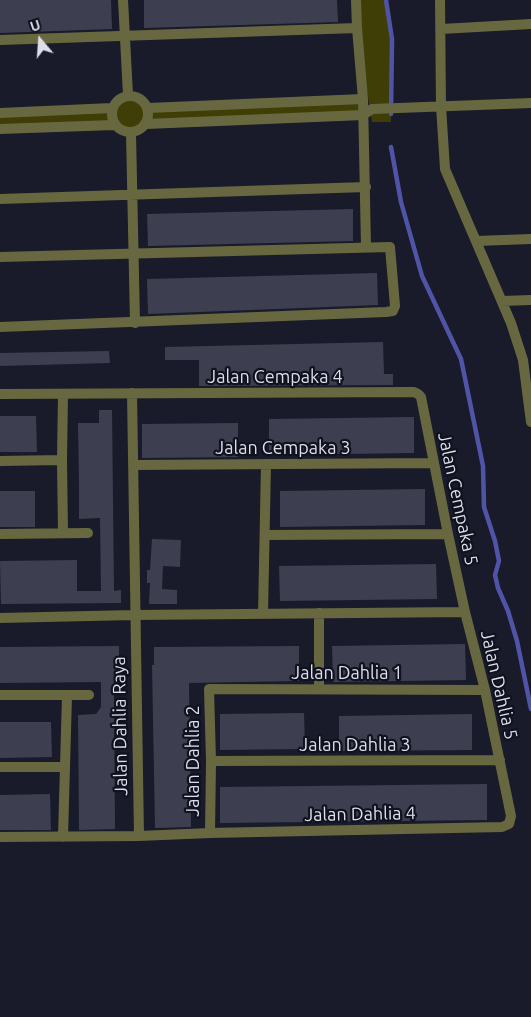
<!DOCTYPE html>
<html>
<head>
<meta charset="utf-8">
<style>
  body { margin:0 }
  #map { position:relative; width:531px; height:1017px; overflow:hidden; background:#191b2a; font-family:Ubuntu,sans-serif }
  canvas { display:block }
  .north { position:absolute; left:15px; top:15px; width:50px; height:50px; -webkit-text-stroke:4px #111220; paint-order:stroke; rotate:342deg; font-size:14px; font-weight:700; line-height:20px; text-align:center; color:#dddee9 }
  .north::after { content:''; display:block; margin:auto; width:18px; height:22px; background:#dddee9; clip-path:polygon(50% 0,100% 100%,50% 72%,0 100%) }
</style>
</head>
<body>
<div id="map">
<canvas width="531" height="1017"></canvas>
<div class="north">U</div>
</div>
<script>
const ctx = document.querySelector('canvas').getContext('2d');
ctx.lineJoin = 'round';
function fill(path, color) { ctx.fillStyle = color; ctx.fill(path, 'evenodd'); }
const toPath = rows => new Path2D(rows.map(r => 'M' + r).join(''));
function trace(path, color, width, dash) { ctx.strokeStyle = color; ctx.lineWidth = width; ctx.lineCap = dash ? 'butt' : 'round'; ctx.setLineDash(dash || []); ctx.stroke(path); }
function drawText(font, color, halo, rows, align = 'center') {
  ctx.font = font + ' Ubuntu,sans-serif'; ctx.lineWidth = 4.5; ctx.setLineDash([]); ctx.textBaseline = 'middle'; ctx.strokeStyle = halo; ctx.fillStyle = color; for (const [text, x, y, turn = 0] of rows) {
    ctx.save(); ctx.translate(x, y); ctx.rotate((+turn || 0) * Math.PI / 180); ctx.textAlign = isNaN(turn) ? turn : align; if (halo) ctx.strokeText(text, 0, 0); ctx.fillText(text, 0, 0); ctx.restore();
  }
}
fill(toPath([
  [356,0,386,0,392,39,391,122,372,122,357,28],
  [128,95,137,97,144,102,148,108,363,99,363,115,146,124,141,129,131,133,114,125,0,129,0,113,112,108,119,99]
]), '#3e3e06');
trace(toPath([
  [386,0,392,39,391,114],
  [391,147,401,202,422,276,461,359,483,466,484,507,495,541,499,561,495,575,498,588,508,611,517,641,531,709]
]), '#5054a6', 4.5);
fill(toPath([
  [0,0,111,0,112,29,0,33],
  [144,0,337,0,338,22,144,28],
  [353,209,353,241,148,246,147,214],
  [377,273,378,305,148,314,147,279],
  [383,342,384,374,393,374,393,385,199,386,199,360,165,360,165,347],
  [109,351,110,363,0,366,0,353],
  [99,410,112,410,114,591,121,590,121,603,1,604,0,561,77,560,77,591,101,591,100,518,79,519,79,484,78,423,99,423],
  [0,416,36,416,37,452,0,452],
  [414,417,414,453,269,455,269,419],
  [238,423,238,457,142,458,142,424],
  [425,489,425,525,280,527,280,491],
  [0,491,35,491,35,527,0,527],
  [152,539,181,540,180,567,163,566,162,589,177,590,177,604,149,604,150,583,147,583,147,570,150,570],
  [436,564,437,599,280,601,279,566],
  [465,644,466,680,333,682,332,646],
  [119,646,119,660,115,660,116,689,114,689,115,829,79,830,78,715,96,714,101,707,101,682,0,683,0,647],
  [299,646,299,681,189,683,191,827,155,828,152,665,154,665,154,647],
  [304,713,305,749,220,750,220,714],
  [472,714,472,750,339,751,339,716],
  [0,722,51,722,52,757,0,758],
  [487,784,487,820,220,823,220,787],
  [50,794,51,830,0,830,0,795]
]), '#3d3f50');
trace(toPath([
  [123,0,128,95],
  [356,0,357,28,363,99,366,247],
  [440,0,441,106,445,169,511,323,523,360,531,422],
  [441,29,531,24],
  [0,40,357,28],
  '112 114a18 18 0 1 1 36 0a18 18 0 1 1-36 0Z',
  [148,108,363,99],
  [0,113,112,108],
  [146,124,363,115,372,109,531,103],
  [0,129,114,125],
  [131,133,135,323],
  [0,199,366,187],
  [476,241,531,239],
  [0,257,390,247,395,306,393,311,386,312,0,327],
  [502,301,531,300],
  [132,393,139,836],
  [0,394,414,392,418,394,421,397,448,534,465,612,485,690,511,816,509,824,502,827,210,833,139,836,0,837],
  [0,461,62,460],
  [133,465,433,463],
  [63,533,62,460,63,395],
  [0,534,88,533],
  [265,535,448,534],
  [319,613,319,689],
  [263,614,266,464],
  [0,618,134,615,465,612],
  [0,695,89,695],
  [211,761,500,760],
  [0,767,65,767],
  [210,833,211,761,209,689,485,690],
  [63,837,67,696]
]), '#686840', 10);
drawText('18px', '#dddee9', '#111220', [
  ["Jalan Cempaka 4",275,377],
  ["Jalan Cempaka 3",283,448],
  ["Jalan Cempaka 5",458,499,78],
  ["Jalan Dahlia 1",347,673],
  ["Jalan Dahlia 5",499,685,77],
  ["Jalan Dahlia Raya",120,726,-91],
  ["Jalan Dahlia 3",355,745],
  ["Jalan Dahlia 2",193,761,-90],
  ["Jalan Dahlia 4",360,814,-1]
]);
</script>
</body>
</html>
